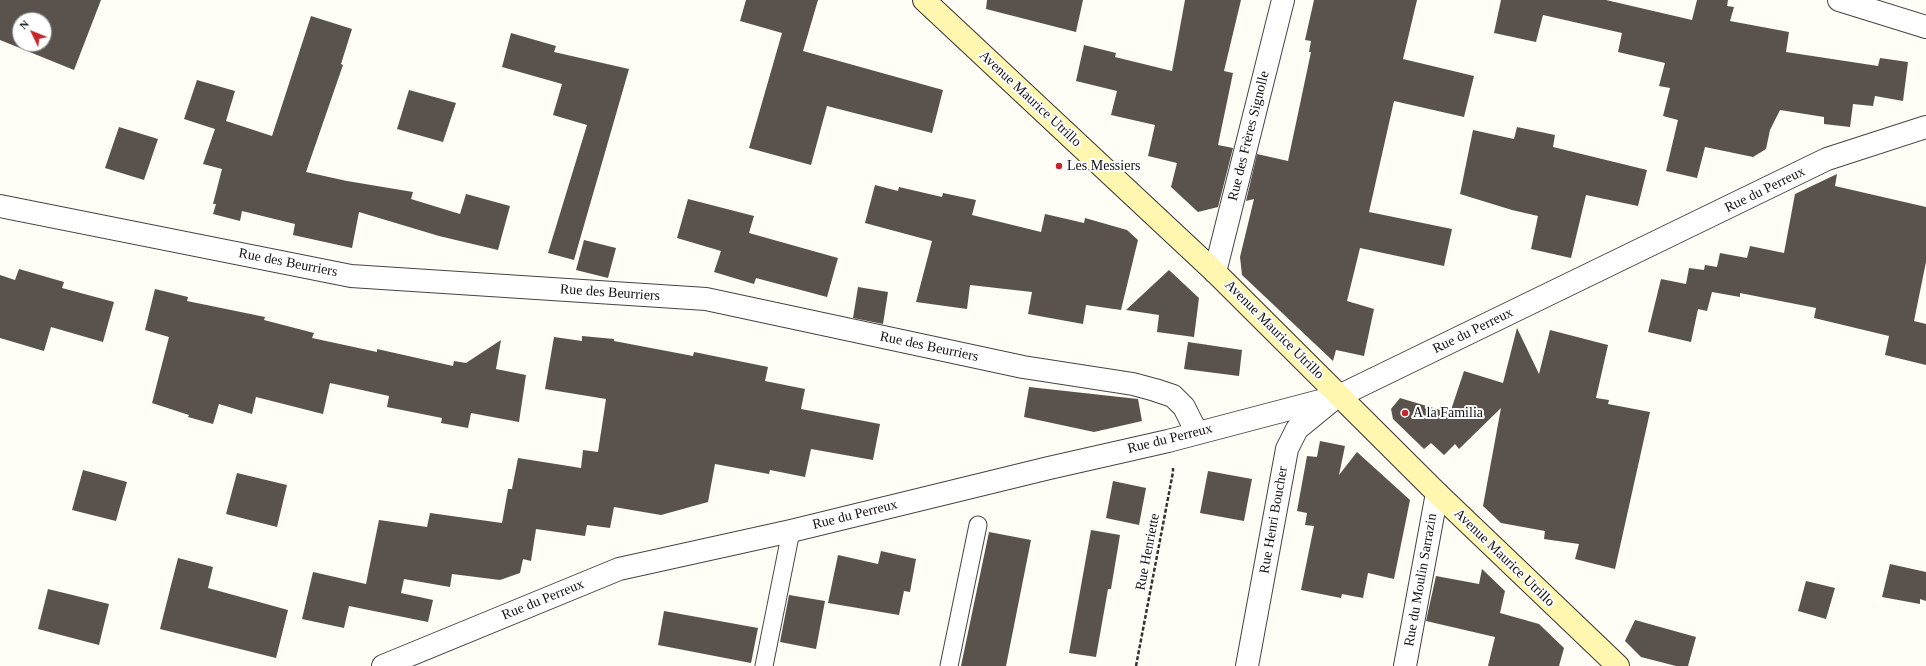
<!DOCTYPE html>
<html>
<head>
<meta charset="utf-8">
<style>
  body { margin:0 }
  #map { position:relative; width:1926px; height:666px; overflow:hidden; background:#fffdf5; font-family:Georgia,serif }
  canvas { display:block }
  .north { position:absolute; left:12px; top:12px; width:40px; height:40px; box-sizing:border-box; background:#fff; border:1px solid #a0a0a0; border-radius:50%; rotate:313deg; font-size:11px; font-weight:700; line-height:16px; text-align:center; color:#111 }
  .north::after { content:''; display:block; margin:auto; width:14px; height:18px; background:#c4262e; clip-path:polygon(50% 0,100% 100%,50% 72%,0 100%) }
</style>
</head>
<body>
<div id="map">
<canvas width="1926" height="666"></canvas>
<div class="north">N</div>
</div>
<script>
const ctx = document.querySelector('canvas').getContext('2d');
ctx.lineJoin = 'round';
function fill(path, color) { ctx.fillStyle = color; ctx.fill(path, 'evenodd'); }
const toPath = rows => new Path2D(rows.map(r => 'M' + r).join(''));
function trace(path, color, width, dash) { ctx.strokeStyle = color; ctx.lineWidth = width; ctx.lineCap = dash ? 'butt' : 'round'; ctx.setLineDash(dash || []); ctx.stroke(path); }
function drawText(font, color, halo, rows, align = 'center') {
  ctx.font = font + ' Georgia,serif'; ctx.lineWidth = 4; ctx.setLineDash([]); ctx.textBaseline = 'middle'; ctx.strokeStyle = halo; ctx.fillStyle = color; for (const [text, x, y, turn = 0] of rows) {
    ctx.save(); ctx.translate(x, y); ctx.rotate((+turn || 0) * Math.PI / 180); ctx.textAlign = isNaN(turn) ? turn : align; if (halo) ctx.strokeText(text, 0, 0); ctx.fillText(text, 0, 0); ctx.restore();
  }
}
fill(toPath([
  [0,0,101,0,74,70,0,40],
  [20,20,44,20,44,44,20,44],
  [746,0,818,0,803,51,943,90,932,133,827,106,811,165,749,148,782,33,740,21],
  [987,0,1083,0,1076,32,986,9],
  [1185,0,1241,0,1224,71,1233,73,1218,145,1233,148,1218,207,1198,212,1171,187,1177,163,1148,156,1155,125,1111,115,1117,91,1076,81,1084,45,1116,53,1115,57,1172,71],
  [1314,0,1417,0,1403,59,1474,76,1464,117,1394,101,1369,212,1452,229,1444,266,1360,248,1347,301,1374,309,1364,356,1336,350,1333,361,1242,275,1240,257,1254,199,1246,201,1257,154,1288,161,1311,52,1309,52,1311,41,1305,40],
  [1501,0,1606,0,1692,20,1697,0,1728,0,1727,6,1734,7,1730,21,1789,32,1786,52,1878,66,1880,58,1908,62,1903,101,1875,96,1873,106,1853,104,1850,127,1824,124,1824,117,1780,110,1770,130,1766,149,1753,157,1705,147,1697,178,1666,171,1678,120,1663,116,1670,88,1659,86,1665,63,1618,52,1622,33,1543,15,1536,42,1494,33],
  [311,16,352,29,341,64,343,65,306,172,347,181,413,192,411,199,460,214,466,194,510,206,498,250,439,236,359,212,352,248,293,235,295,224,242,211,240,221,213,214,216,204,213,204,222,169,203,164,215,129,184,119,197,80,235,91,226,121,272,136],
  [511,33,556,46,554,52,629,69,574,260,548,253,587,125,553,115,562,84,502,67],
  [409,90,456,103,443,142,397,129],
  [119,127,158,139,144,180,105,168],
  [1517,127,1555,135,1553,147,1647,170,1638,206,1586,195,1571,258,1531,249,1538,216,1512,210,1460,194,1473,130,1514,139],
  [1837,174,1835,186,1926,207,1926,262,1914,321,1926,324,1926,365,1885,355,1889,336,1814,318,1816,308,1740,293,1740,297,1712,292,1707,311,1698,309,1691,342,1648,332,1661,279,1686,284,1689,268,1704,270,1705,265,1717,267,1720,253,1747,258,1750,246,1784,253,1795,194],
  [875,185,898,191,899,187,942,197,943,193,976,200,972,215,1041,232,1045,214,1084,223,1085,218,1127,230,1138,240,1121,310,1086,305,1083,324,1028,314,1032,292,970,285,967,309,916,302,932,241,865,223],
  [688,199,754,216,749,233,838,258,827,297,756,278,754,284,714,272,721,251,677,238],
  [584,240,616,248,608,278,576,270],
  [19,269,64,282,62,288,114,302,103,342,51,327,44,351,0,338,0,275,15,280],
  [1169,270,1199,298,1194,337,1157,332,1159,315,1126,310],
  [858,287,888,292,883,324,853,318],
  [155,289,188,297,187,301,265,317,264,320,314,333,312,338,377,352,377,349,453,366,454,361,466,363,501,340,496,369,526,375,519,422,471,413,468,428,441,423,442,418,387,407,389,396,330,383,323,414,256,397,252,414,219,404,213,424,188,417,189,415,152,403,169,337,145,330],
  [1517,328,1539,374,1550,330,1608,345,1596,398,1609,400,1608,404,1650,412,1615,569,1575,559,1579,544,1544,539,1545,531,1501,523,1483,506,1501,408,1459,449,1455,444,1444,455,1431,443,1424,449,1393,419,1391,409,1400,398,1450,413,1464,371,1503,383],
  [582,336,614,339,614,341,693,356,694,352,768,367,765,381,805,389,801,409,880,424,873,460,811,449,805,477,770,470,769,474,715,464,708,502,661,515,614,507,610,528,587,525,585,536,536,529,531,561,523,559,520,573,500,580,452,574,450,587,404,579,401,593,433,600,428,622,349,606,344,628,302,619,313,572,366,584,379,520,427,527,430,513,502,523,508,489,512,489,518,458,581,468,583,450,598,452,606,399,545,389,554,337,582,341],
  [1188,342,1242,350,1239,376,1184,369],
  [1029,387,1138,399,1142,421,1094,432,1024,417],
  [1320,441,1345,446,1339,475,1357,452,1410,500,1394,579,1368,573,1363,598,1342,594,1341,598,1301,590,1314,526,1305,525,1307,513,1297,511,1307,456,1317,457],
  [83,470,127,482,116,521,72,510],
  [1208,471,1252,479,1244,521,1200,513],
  [237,473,287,485,277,527,226,514],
  [1113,481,1146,488,1139,525,1106,518],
  [1091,530,1120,535,1111,589,1108,589,1096,657,1069,653],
  [989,532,1031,540,1006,666,961,666],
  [881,551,916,559,910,592,904,591,899,615,828,603,838,555,878,564],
  [178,558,213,567,208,588,288,610,276,658,160,629],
  [1890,564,1926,572,1926,601,1920,599,1920,604,1882,597],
  [1482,569,1505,591,1500,613,1539,624,1564,648,1559,666,1488,666,1495,637,1426,621,1436,576,1479,584],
  [1806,581,1835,588,1826,619,1798,611],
  [48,589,109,604,99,645,38,629],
  [789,595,825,601,816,649,780,642],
  [664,611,758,628,751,663,658,645],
  [1635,620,1696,637,1688,666,1676,666,1641,657,1625,641]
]), '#5a524d');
const lane = toPath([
  [764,666,791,531],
  [949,666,978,525]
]);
const street = toPath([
  [1839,0,1926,27],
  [0,206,351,276,706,299,1023,367,1133,384,1155,390,1173,396,1184,407,1197,433],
  [1215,272,1283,0],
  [383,666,619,569,791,531,1049,468,1168,441,1339,396,1827,159,1926,127],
  [1247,666,1287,449,1297,429,1330,402],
  [1405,666,1437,493]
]);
const secondary = toPath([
  [924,0,1215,272,1437,493,1618,666]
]);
trace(lane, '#444', 19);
trace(street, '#444', 24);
trace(secondary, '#333', 24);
trace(toPath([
  [1136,666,1173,472,1173,468]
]), '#333', 2.5, [4, 2]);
trace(lane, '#fff', 17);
trace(street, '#fff', 22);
trace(secondary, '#fff6b0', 22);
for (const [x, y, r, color] of [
  [1059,166,4,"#c4262e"],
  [1405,413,4,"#c4262e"]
]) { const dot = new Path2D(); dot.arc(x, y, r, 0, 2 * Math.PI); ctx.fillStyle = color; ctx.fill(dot); trace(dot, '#fff', 1.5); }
drawText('14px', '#111', '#fff', [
  ["Avenue Maurice Utrillo",1030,99,43],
  ["Rue des Frères Signolle",1249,136,-76],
  ["Rue du Perreux",1765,190,-26],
  ["Rue des Beurriers",288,263,11],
  ["Rue des Beurriers",610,293,4],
  ["Avenue Maurice Utrillo",1274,330,45],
  ["Rue du Perreux",1473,331,-26],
  ["Rue des Beurriers",929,347,12],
  ["Rue du Perreux",1170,439,-14],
  ["Rue du Perreux",855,515,-14],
  ["Rue Henri Boucher",1274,520,-80],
  ["Rue Henriette",1148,552,-79],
  ["Avenue Maurice Utrillo",1504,558,44],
  ["Rue du Moulin Sarrazin",1421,580,-80],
  ["Rue du Perreux",543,600,-22]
]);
drawText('14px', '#111', '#fff', [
  ["Les Messiers",1067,166],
  ["A la Familia",1413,413]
], 'left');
</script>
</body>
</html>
